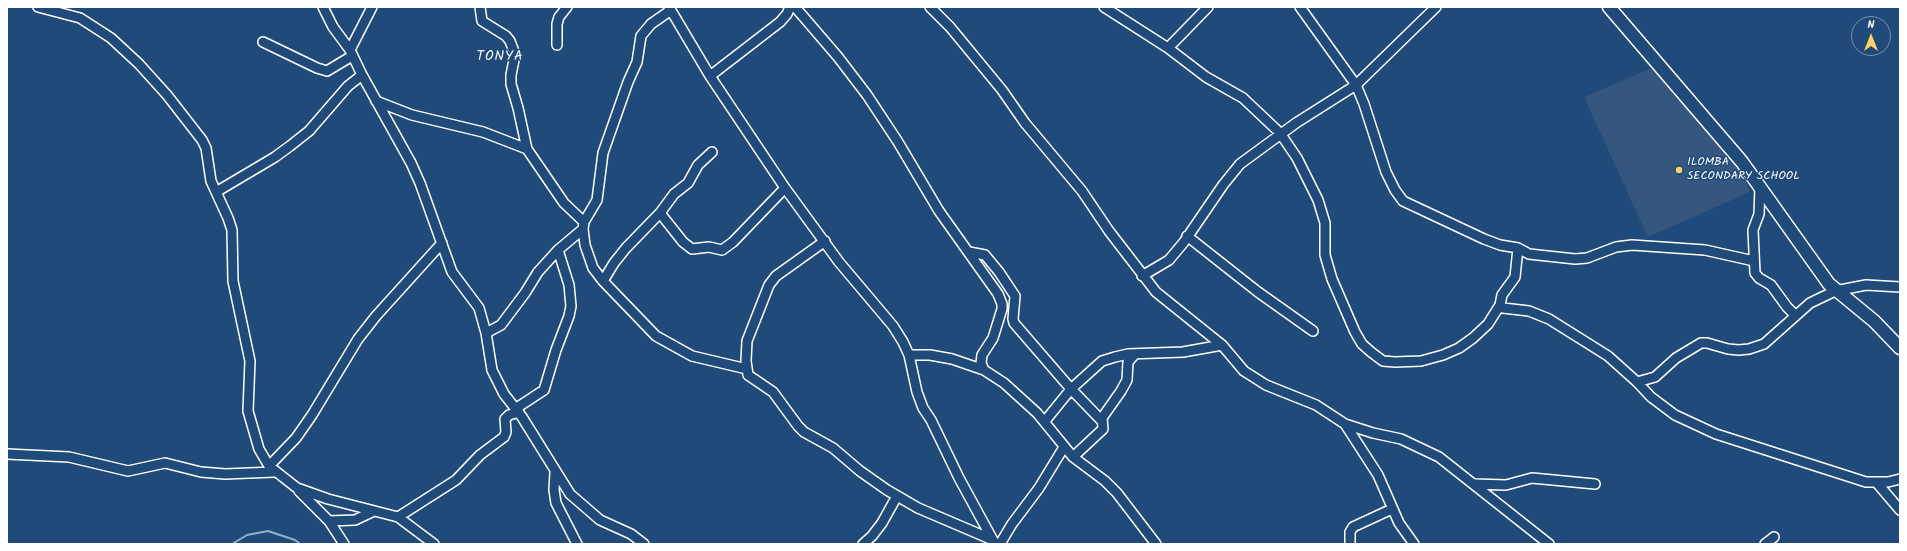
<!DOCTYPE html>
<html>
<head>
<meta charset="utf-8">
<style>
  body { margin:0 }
  #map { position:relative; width:1907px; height:551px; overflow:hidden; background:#1f4a7a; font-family:Kalam,sans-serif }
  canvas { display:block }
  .frame { position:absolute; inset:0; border:8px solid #fff; pointer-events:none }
  .north { position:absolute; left:1851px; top:16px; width:40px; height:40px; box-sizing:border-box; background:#1f4a7a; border:1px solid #7992af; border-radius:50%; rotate:0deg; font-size:11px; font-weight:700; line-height:16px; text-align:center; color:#fff }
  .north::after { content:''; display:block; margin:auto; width:14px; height:18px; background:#ffd166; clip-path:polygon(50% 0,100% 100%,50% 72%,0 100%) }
</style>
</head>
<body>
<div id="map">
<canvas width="1907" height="551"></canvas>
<div class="frame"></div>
<div class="north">N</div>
</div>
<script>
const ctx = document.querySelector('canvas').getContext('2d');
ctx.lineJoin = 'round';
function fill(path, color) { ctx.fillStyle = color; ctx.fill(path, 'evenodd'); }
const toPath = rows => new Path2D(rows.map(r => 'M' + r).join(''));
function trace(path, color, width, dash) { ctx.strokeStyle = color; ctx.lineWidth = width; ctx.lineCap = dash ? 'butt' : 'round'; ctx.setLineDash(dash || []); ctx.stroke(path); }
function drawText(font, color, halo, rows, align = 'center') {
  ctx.font = font + ' Kalam,sans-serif'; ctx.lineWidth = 3; ctx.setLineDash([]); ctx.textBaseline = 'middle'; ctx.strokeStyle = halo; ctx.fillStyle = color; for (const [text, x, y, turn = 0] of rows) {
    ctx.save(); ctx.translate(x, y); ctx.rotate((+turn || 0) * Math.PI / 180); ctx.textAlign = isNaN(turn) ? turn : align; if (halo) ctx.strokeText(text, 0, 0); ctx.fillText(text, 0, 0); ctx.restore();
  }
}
fill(toPath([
  [1656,66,1731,149,1750,192,1648,237,1584,97]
]), '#35567f');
trace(toPath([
  [232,544,247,535,268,531,295,540,300,544]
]), '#92afca', 2);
const street = toPath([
  [38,7,80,18,111,38,139,64,167,95,202,140,206,148,211,181,228,218,232,230,233,281,250,361,248,411,259,449,269,466,297,488,328,499,398,517,434,544],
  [323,7,333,27,350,50,362,75,411,163,420,183,452,272,479,308,486,333,492,370,504,394,522,417,570,494,600,520,631,534,644,544],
  [480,7,482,21,506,36,510,41,513,49,515,55,511,75,511,84,518,108,527,149,564,203,584,222],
  [669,7,710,76,785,188,839,262,893,326,903,342,909,355,917,392,923,408,931,420,959,478,995,544],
  [795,7,838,57,867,95,898,142,939,211,998,294,1002,304,1002,309,993,338,982,355,981,363,984,370],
  [930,7,950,27,1002,90,1025,123,1082,191,1109,231,1156,292,1222,345,1244,371,1266,385,1316,405,1345,424,1373,433,1401,439,1439,457,1549,544],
  [1104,7,1168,48,1206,77,1243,98,1280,133,1297,158,1318,200,1325,223,1325,255,1332,279,1355,332,1362,344,1371,352,1383,361,1395,362,1421,361,1443,355,1459,348,1473,338,1488,324,1500,305],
  [1300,7,1356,85,1364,104,1386,172,1395,190,1403,201,1484,239,1500,245,1518,248,1529,254,1575,259,1587,258,1616,247,1632,245,1705,250,1754,261],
  [671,10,651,24,641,36,637,62,628,82,603,153,597,200,584,222,583,229,585,245,593,268,603,281,656,336,692,356,747,369],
  [263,42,317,68,327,71,352,56],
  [557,45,557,24,559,17,567,7],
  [1168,48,1208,7],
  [350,50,372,7],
  [710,76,780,22,787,14,790,7],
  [376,101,412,115,483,132,527,149],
  [1760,187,1759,214,1753,230,1755,273,1759,278,1771,285,1787,307,1795,315],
  [216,192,275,157,290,146,309,131,348,86,362,75],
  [660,213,683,242,692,249,709,247,722,250,733,242,785,188],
  [1187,236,1258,292,1313,331],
  [825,241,776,276,769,285,747,341,746,361,748,375,773,392,798,426,804,432,833,448,860,471,887,490,918,508,993,540,994,542],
  [1518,248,1515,277,1502,295,1500,305,1503,308,1529,311,1549,319,1608,356,1637,382,1651,397,1675,415,1716,434,1866,482,1888,482,1900,479],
  [969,252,985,255,999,272,1015,296,1013,319,1014,323,1071,389,1102,421],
  [1142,276,1169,260,1184,242,1223,185,1240,164,1296,123,1356,85,1436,7],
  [603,281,614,263,626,248,660,213,674,194,688,183,698,165,712,152],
  [486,333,501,325,525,293,538,272,558,250,583,229],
  [909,355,930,355,952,359,984,370,1004,383,1037,413,1073,457,1105,481,1117,493,1156,544],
  [1637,382,1655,377,1676,358,1701,343,1707,343,1728,349,1739,350,1749,349,1764,344,1810,303,1835,291,1866,285,1900,287],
  [515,409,544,390,556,350,569,316,571,306,569,285,558,250],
  [1045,421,1071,389,1102,361,1115,357,1128,354,1183,352,1222,345],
  [1345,424,1378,475,1399,523,1414,544],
  [7,454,69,457,128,471,165,463,201,472,225,474,274,472],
  [1073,457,1103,429,1102,418,1121,391,1127,380,1128,362,1135,354],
  [269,466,296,438,312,415,358,339,376,316,442,243],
  [555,472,554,490,556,503,577,544],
  [1877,483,1900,510],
  [1475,484,1506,485,1532,478,1595,484],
  [299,491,329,521,344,544],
  [398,517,456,480,480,455,504,437,506,432,505,419,509,415,519,412],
  [329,521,355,520,372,512],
  [863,544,872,536,882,523,897,496],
  [1000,544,1012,524,1039,488,1064,447],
  [1350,544,1350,532,1353,527,1392,509],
  [1765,544,1774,537]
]);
const secondary = toPath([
  [1609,7,1742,162,1829,284,1874,321,1900,348]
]);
trace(street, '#fff', 12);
trace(secondary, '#fff', 15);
trace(street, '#1f4a7a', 9);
trace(secondary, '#1f4a7a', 12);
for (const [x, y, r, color] of [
  [1679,170,4,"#ffd166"]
]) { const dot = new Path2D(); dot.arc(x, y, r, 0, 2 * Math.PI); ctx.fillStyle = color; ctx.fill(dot); trace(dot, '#1f4a7a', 1.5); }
drawText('12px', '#fff', '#1f4a7a', [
  ["ILOMBA",1687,163],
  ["SECONDARY SCHOOL",1687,177]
], 'left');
ctx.letterSpacing = '1px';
drawText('14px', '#fff', '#1f4a7a', [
  ["TONYA",500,58]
]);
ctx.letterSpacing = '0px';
</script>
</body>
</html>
